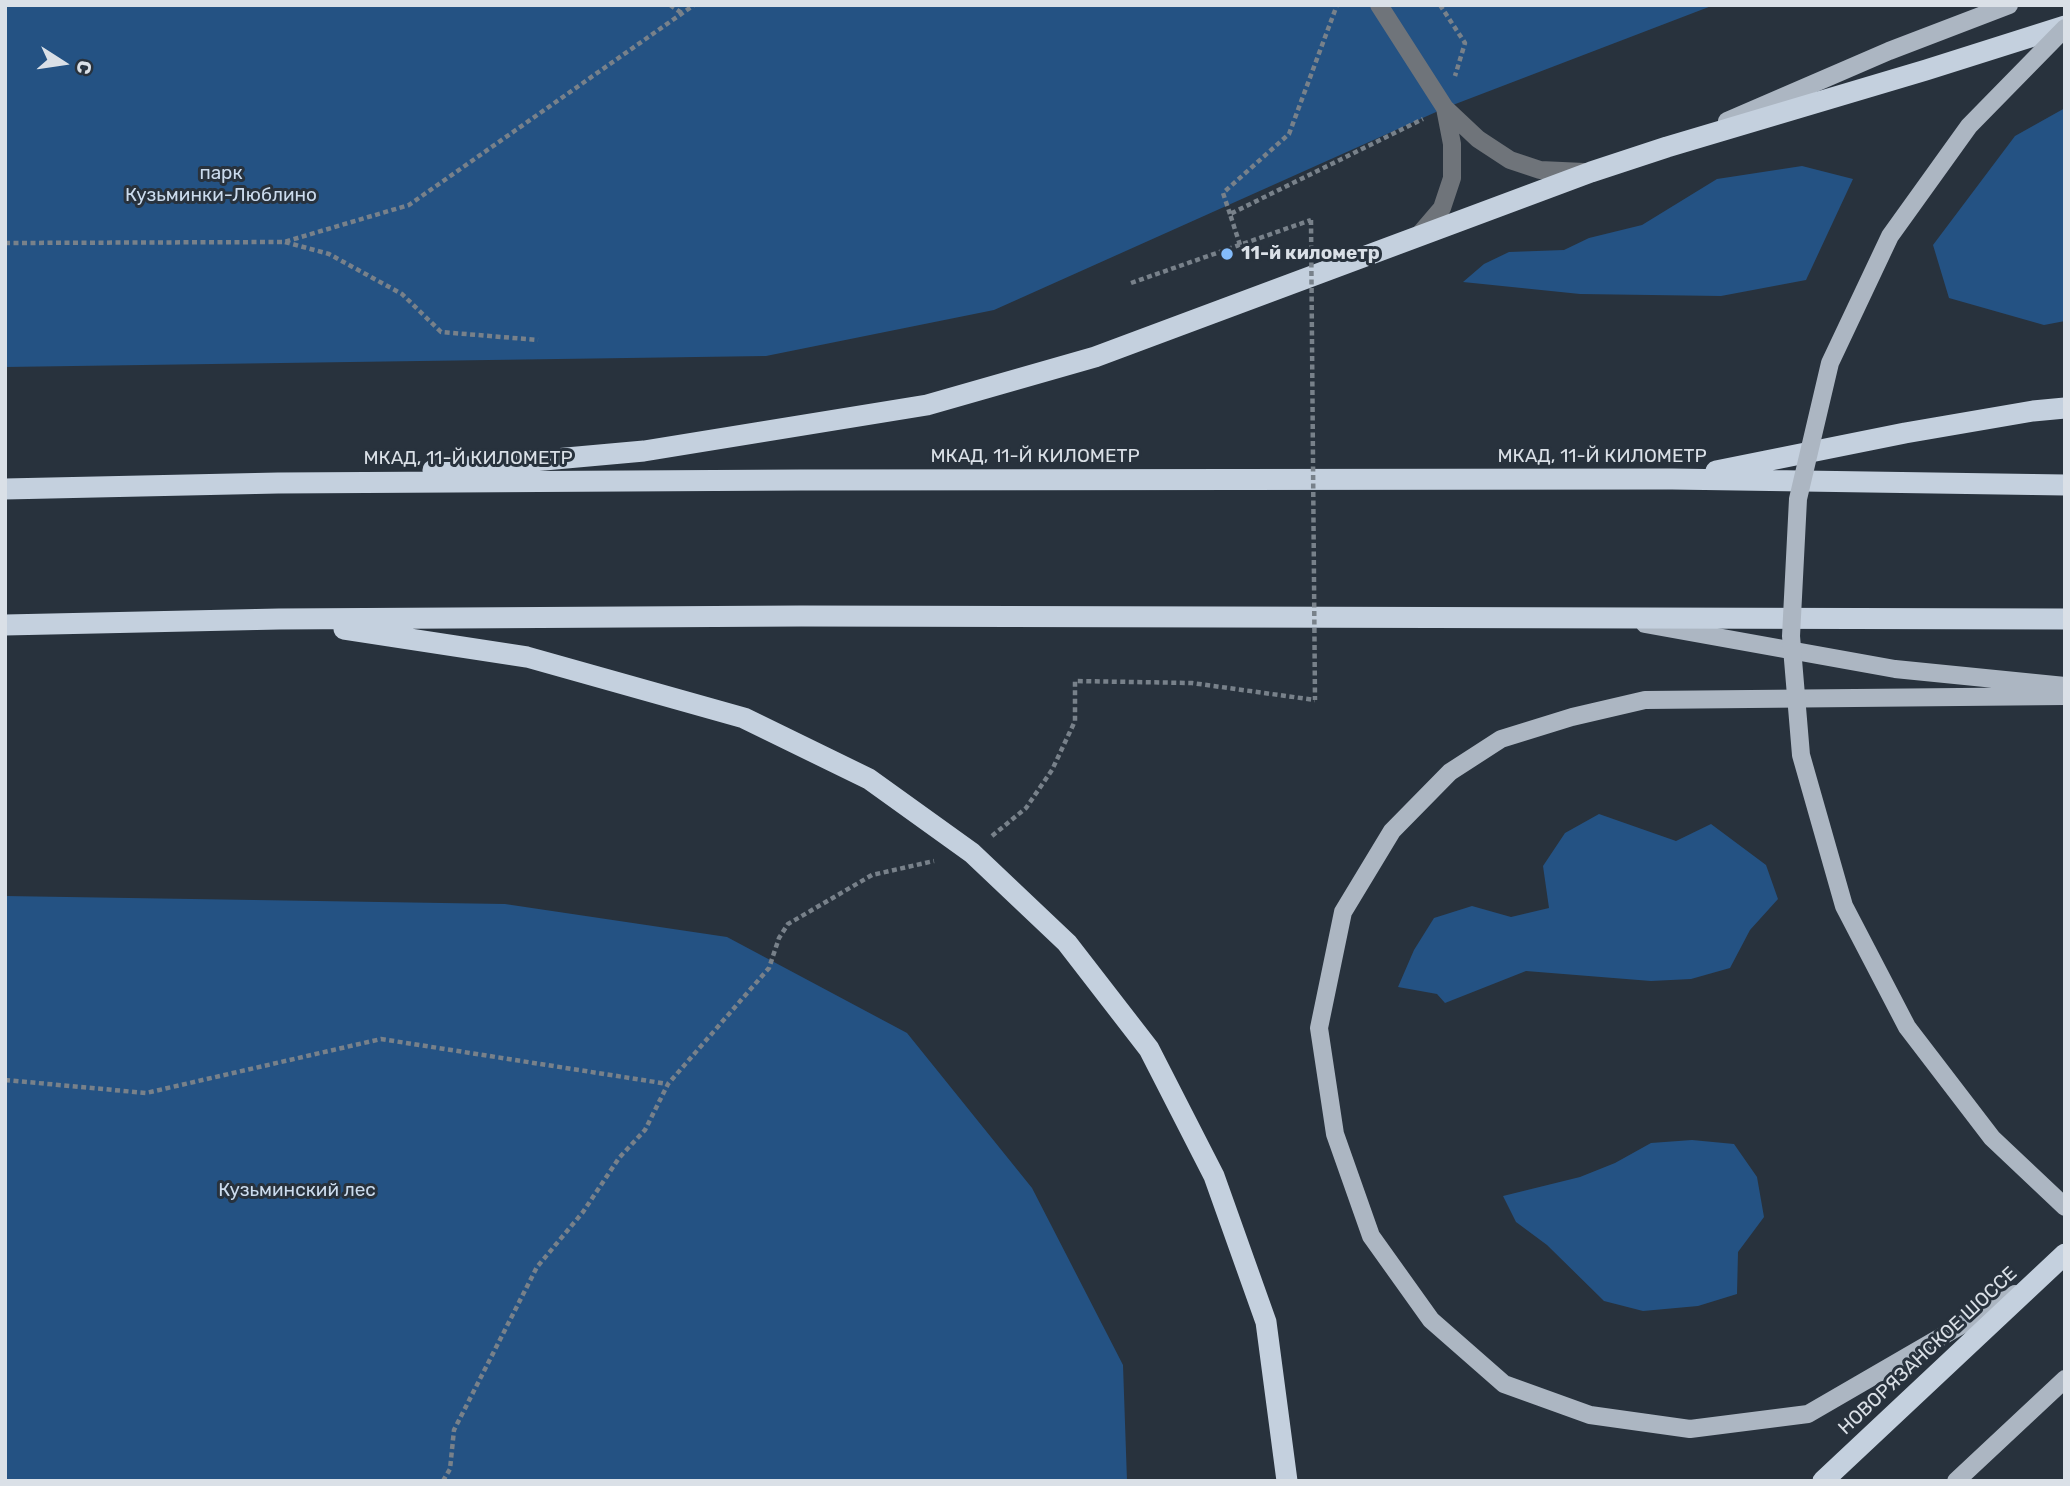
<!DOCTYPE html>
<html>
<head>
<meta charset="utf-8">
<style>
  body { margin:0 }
  #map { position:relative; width:2070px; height:1486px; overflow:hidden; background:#28323d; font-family:Rubik,sans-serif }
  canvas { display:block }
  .frame { position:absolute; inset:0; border:7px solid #dae0e7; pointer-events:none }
  .north { position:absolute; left:28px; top:28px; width:70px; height:70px; -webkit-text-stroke:5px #28323d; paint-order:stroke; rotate:102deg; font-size:19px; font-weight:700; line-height:28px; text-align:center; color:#dae0e7 }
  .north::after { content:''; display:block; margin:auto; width:24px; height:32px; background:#dae0e7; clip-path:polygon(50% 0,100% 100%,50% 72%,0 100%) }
</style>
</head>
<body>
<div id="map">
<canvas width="2070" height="1486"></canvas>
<div class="frame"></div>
<div class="north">С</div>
</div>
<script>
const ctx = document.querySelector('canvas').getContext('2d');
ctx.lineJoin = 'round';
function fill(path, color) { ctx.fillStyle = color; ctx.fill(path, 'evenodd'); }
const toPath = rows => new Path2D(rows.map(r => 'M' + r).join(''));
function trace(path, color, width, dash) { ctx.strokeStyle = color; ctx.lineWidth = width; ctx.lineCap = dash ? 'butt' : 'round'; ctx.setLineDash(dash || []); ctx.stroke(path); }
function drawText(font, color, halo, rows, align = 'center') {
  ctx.font = font + ' Rubik,sans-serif'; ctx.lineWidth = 6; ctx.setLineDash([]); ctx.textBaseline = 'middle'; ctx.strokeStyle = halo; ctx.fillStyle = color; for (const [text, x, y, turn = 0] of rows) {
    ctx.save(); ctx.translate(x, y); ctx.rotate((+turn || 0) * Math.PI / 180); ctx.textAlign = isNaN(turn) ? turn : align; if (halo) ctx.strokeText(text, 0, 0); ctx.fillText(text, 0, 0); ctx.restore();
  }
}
fill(toPath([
  [5,5,1714,5,1445,108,994,310,766,356,5,367],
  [2065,108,2065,321,2044,325,1949,298,1933,245,2015,136],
  [1802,166,1853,179,1806,280,1721,296,1580,294,1463,282,1484,264,1509,252,1564,250,1589,238,1642,225,1717,179],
  [1599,814,1676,841,1711,824,1766,865,1778,899,1750,930,1730,968,1691,979,1651,981,1526,971,1445,1003,1437,994,1398,987,1414,950,1434,918,1472,906,1511,917,1549,908,1543,866,1565,833],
  [5,896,505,904,727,937,907,1033,1032,1188,1123,1365,1127,1481,5,1481],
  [1692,1140,1734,1144,1757,1177,1764,1217,1738,1252,1737,1294,1698,1306,1643,1311,1604,1301,1547,1245,1516,1222,1503,1196,1580,1177,1615,1163,1651,1143]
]), '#245283');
trace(toPath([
  [670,5,683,14],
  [1440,5,1465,43,1455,76],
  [1230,214,1223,193,1289,134,1337,5],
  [285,242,329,254,402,294,441,332,538,340],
  [5,243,284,242,409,205,694,5],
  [1240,245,1230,214,1423,119],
  [1131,283,1311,220],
  [992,836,1026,808,1052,770,1075,721,1075,681,1192,683,1315,700],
  [5,1080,146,1093,381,1039,668,1084],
  [443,1481,450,1469,454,1430,537,1267,583,1212,619,1158,645,1130,668,1084,769,968,779,938,788,924,872,875,934,861]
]), '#78818a', 4.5, [5, 3.5]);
trace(toPath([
  [1379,5,1445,108,1478,139,1510,160,1540,170,1584,172],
  [1418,236,1442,208,1452,178,1452,144,1445,108]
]), '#6f747a', 18);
trace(toPath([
  [1727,121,1889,51,2009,5],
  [1645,624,1895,669,2065,686],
  [2015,1294,1808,1414,1690,1429,1590,1415,1504,1384,1431,1320,1371,1236,1335,1134,1319,1028,1343,912,1392,831,1450,772,1501,739,1572,717,1645,700,2065,696],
  [1956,1481,2065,1379]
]), '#acb6c2', 18);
trace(toPath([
  [433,470,644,451,927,405,1095,357,1591,172,1667,147,1926,70,2065,26],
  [1716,471,1905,433,2033,411,2065,408],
  [5,489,278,483,801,480,1672,479,2065,485],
  [5,625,279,619,801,616,2065,619],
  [344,629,527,657,744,718,869,779,972,853,1067,943,1149,1049,1214,1176,1266,1322,1287,1481],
  [1823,1481,2065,1254]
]), '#c4d0de', 21);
trace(toPath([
  [1311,220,1315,700]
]), '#78818a', 4.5, [5, 3.5]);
trace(toPath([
  [2065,28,1969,126,1890,236,1830,363,1798,499,1791,636,1801,755,1844,906,1907,1027,1992,1138,2065,1207]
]), '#acb6c2', 18);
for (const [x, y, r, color] of [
  [1227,254,7,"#84bcfb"]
]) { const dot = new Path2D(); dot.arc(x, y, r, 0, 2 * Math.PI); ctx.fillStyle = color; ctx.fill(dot); trace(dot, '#28323d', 2.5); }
drawText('19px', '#cbdbed', '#28323d', [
  ["парк",221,174],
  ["Кузьминки-Люблино",221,196],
  ["Кузьминский лес",297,1191]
]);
drawText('bold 19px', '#dae0e7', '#28323d', [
  ["11-й километр",1241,254]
], 'left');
drawText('19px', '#dae0e7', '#28323d', [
  ["МКАД, 11-Й КИЛОМЕТР",1035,457],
  ["МКАД, 11-Й КИЛОМЕТР",1602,457],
  ["МКАД, 11-Й КИЛОМЕТР",468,459],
  ["НОВОРЯЗАНСКОЕ ШОССЕ",1928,1351,-43]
]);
</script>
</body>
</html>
